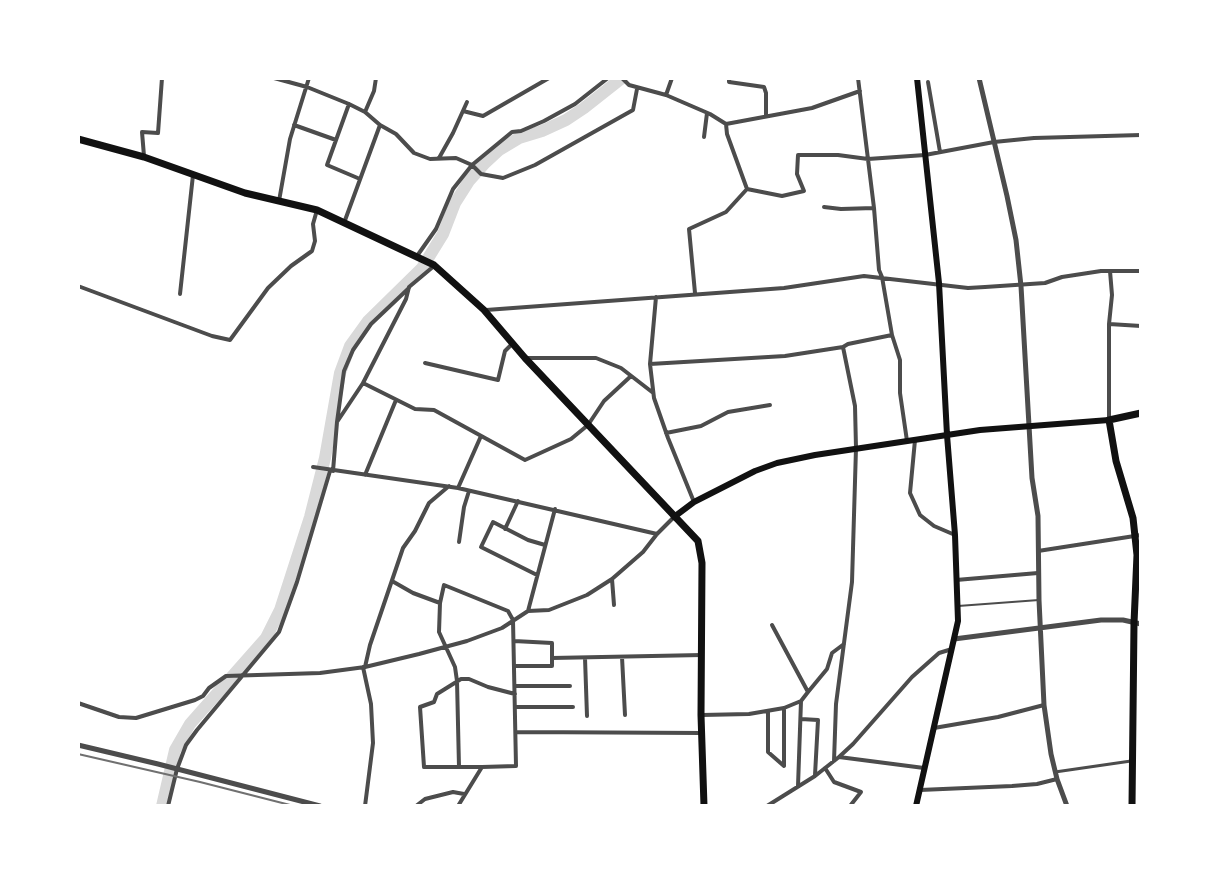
<!DOCTYPE html>
<html>
<head>
<meta charset="utf-8">
<style>
  body { margin:0 }
  #map { position:relative; width:1219px; height:884px; overflow:hidden; background:#fff; font-family:"Crimson Pro",serif }
  canvas { display:block }
  .frame { position:absolute; inset:0; border:80px solid #fff; pointer-events:none }
</style>
</head>
<body>
<div id="map">
<canvas width="1219" height="884"></canvas>
<div class="frame"></div>
</div>
<script>
const ctx = document.querySelector('canvas').getContext('2d');
ctx.lineJoin = 'round';
const toPath = rows => new Path2D(rows.map(r => 'M' + r).join(''));
function trace(path, color, width, dash) { ctx.strokeStyle = color; ctx.lineWidth = width; ctx.lineCap = dash ? 'butt' : 'round'; ctx.setLineDash(dash || []); ctx.stroke(path); }
trace(toPath([
  [162,806,175,750,190,724,266,638,280,610,310,517,325,458,340,373,350,346,368,321,422,268,443,234,455,203,469,181,485,163,499,150,519,138,542,131,566,120,584,108,622,78]
]), '#d9d9d9', 12);
trace(toPath([
  [958,606,1039,600]
]), '#4c4c4c', 2);
trace(toPath([
  [1055,772,1131,761]
]), '#4c4c4c', 3);
trace(toPath([
  [274,78,307,87,349,104,365,112,380,125,344,223],
  [608,78,575,104,544,121,521,131,512,132,472,165,481,174,503,178,535,165,633,110,637,89],
  [622,78,629,85,666,95,710,114,726,124,727,134,747,189,726,212,689,229,695,293],
  [729,78,729,82,764,87,766,93,766,116],
  [858,78,874,208,879,270,882,277,892,335,900,360,900,393,907,441],
  [928,82,940,152],
  [666,95,672,78],
  [349,104,327,165,360,179],
  [463,111,483,116,549,78],
  [365,112,374,91,376,78],
  [726,124,812,108,860,91],
  [294,125,336,140],
  [380,125,396,134,414,153,430,159,456,158,472,165,453,189,436,229,417,256],
  [704,137,707,113],
  [144,156,142,132,158,133,162,78],
  [439,158,453,133,467,102],
  [747,189,782,196,804,191,797,174,798,155,838,155,868,159,925,155,994,142,1034,138,1141,135],
  [279,201,290,139,309,78],
  [824,207,841,209,874,208],
  [434,266,409,287,406,299,363,383,415,409,434,410,525,460,571,439,588,425,604,401,631,376],
  [78,286,212,336,230,340,268,288,291,266,312,251,315,241,313,224,317,210],
  [180,294,193,175],
  [656,297,650,364,654,398,668,438,694,502],
  [486,310,784,288,864,276,968,288,985,287,1045,283,1062,277,1101,271,1141,271],
  [1109,324,1141,326],
  [526,358,596,358,621,368,652,392],
  [425,363,498,380,505,351,512,344],
  [650,364,785,356,843,347,848,344,892,335],
  [1109,420,1109,324,1112,295,1110,271],
  [337,422,344,371,353,350,371,324,409,288],
  [666,433,701,426,728,412,770,405],
  [915,440,910,493,920,515,934,526,955,535],
  [313,467,458,488,657,534],
  [333,471,337,422,363,383],
  [365,475,396,400],
  [458,488,481,436],
  [505,529,518,501],
  [459,542,464,507,469,491],
  [1038,551,1141,535],
  [537,575,481,547,493,522,528,540,545,545],
  [612,579,614,605],
  [956,580,1038,573],
  [392,581,413,593,440,603],
  [528,611,555,509],
  [772,625,808,692,801,701,798,786],
  [514,641,552,643,552,658],
  [622,657,625,715],
  [585,658,587,716],
  [514,666,552,666,552,658,702,655],
  [363,667,371,704,373,743,365,806],
  [365,667,370,645,403,548,415,531,429,503,449,486],
  [515,686,570,686],
  [808,692,827,669,832,653,844,644],
  [78,703,119,717,136,718,195,700,203,696,209,688,226,676,320,673,365,667,419,654,467,641,502,628,528,611,549,610,587,595,612,579,643,552,657,534,674,517],
  [516,707,573,707],
  [768,711,768,752,784,766,784,708],
  [702,715,749,714,784,708,801,701],
  [801,719,818,720,815,775],
  [934,728,998,717,1044,705],
  [517,732,702,733],
  [839,757,924,768],
  [834,761,836,704,852,582,856,448,855,406,843,347],
  [481,767,424,767,420,707,434,702,437,694,461,679,469,679,488,687,515,694],
  [825,768,834,782,861,792,850,806],
  [920,790,1012,786,1037,784,1057,779],
  [168,806,177,769,186,745,197,730,279,632,297,582,330,471],
  [416,806,425,799,453,792,464,794],
  [458,806,482,767,516,766,513,620,508,611,444,585,440,603,439,632,455,667,457,681,459,767],
  [767,806,815,776,839,757,853,744,912,677,939,653,952,649]
]), '#4c4c4c', 4);
trace(toPath([
  [979,78,1007,196,1016,240,1021,286,1032,478,1038,516,1039,600,1044,705,1051,754,1057,779,1067,806],
  [954,639,1101,620,1123,620,1141,624],
  [78,745,158,764,320,806]
]), '#4c4c4c', 5);
trace(toPath([
  [674,517,694,502,755,471,777,463,815,455,947,435,955,535,958,621,916,806]
]), '#111', 6);
trace(toPath([
  [917,78,939,283,947,435,980,430,1109,420]
]), '#111', 6);
trace(toPath([
  [78,139,144,157,245,193,317,210,434,265,484,310,525,358,698,541,702,563,701,715,704,806],
  [1132,806,1134,623,1137,555,1133,518,1116,461,1109,420,1141,413]
]), '#111', 7);
trace(toPath([
  [78,754,200,782,294,806]
]), '#707070', 2);
</script>
</body>
</html>
